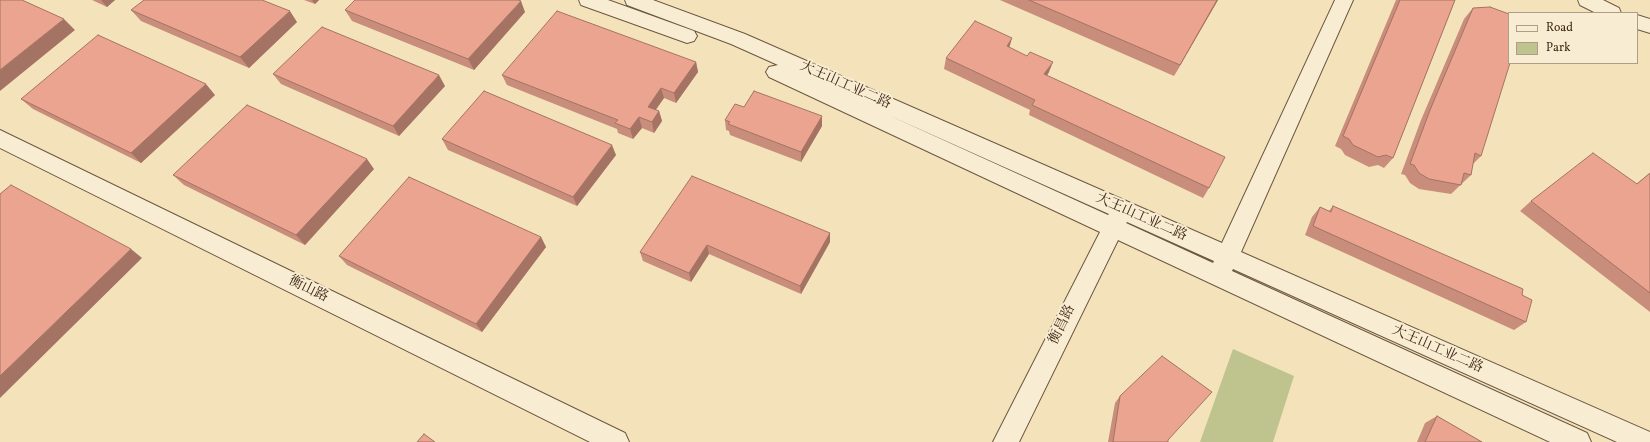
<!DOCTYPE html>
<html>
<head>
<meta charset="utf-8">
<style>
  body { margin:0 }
  #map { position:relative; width:1650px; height:442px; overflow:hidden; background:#f4e3ba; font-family:Vollkorn,serif }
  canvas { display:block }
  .legend { position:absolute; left:1508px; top:12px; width:130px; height:52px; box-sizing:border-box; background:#f8edd2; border:1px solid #ae9e87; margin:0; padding:5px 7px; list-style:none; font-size:12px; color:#3f2817 }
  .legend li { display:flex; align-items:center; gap:8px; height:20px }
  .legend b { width:20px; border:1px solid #ae9e87 }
</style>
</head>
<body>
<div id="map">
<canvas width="1650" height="442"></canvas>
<ul class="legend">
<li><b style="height:5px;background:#f8edd2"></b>Road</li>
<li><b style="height:11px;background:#bfc38d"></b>Park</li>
</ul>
</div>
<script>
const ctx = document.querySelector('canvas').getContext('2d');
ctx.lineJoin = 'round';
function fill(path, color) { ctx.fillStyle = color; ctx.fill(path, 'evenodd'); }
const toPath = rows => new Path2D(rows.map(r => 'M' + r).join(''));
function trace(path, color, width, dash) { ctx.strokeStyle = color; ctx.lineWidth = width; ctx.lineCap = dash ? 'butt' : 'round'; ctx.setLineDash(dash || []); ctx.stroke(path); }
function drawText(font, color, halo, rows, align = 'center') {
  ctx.font = font + ' Vollkorn,"Noto Serif SC",serif'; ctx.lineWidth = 4; ctx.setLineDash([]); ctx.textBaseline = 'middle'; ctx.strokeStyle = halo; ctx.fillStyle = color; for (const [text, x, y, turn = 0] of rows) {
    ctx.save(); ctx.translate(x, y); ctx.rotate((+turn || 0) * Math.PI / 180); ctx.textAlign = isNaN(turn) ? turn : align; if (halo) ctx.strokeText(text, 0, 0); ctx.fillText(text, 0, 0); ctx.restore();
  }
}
fill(toPath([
  [1233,349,1294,376,1273,442,1200,442]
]), '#bfc38d');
const street = toPath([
  [579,0,608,0,694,31,697,36,694,41,687,43,581,5,579,0],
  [625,0,653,0,745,34,1222,243,1335,0,1353,0,1241,252,1650,432,1650,442,1617,442,1233,269,1232,271,1587,433,1591,442,1550,442,1118,240,1019,442,993,442,1100,232,769,77,766,72,769,67,778,65,731,44,627,5,625,0],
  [886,114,1109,214,1108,215,886,114],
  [1127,222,1214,261,1213,263,1126,223,1127,222],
  [1578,0,1603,0,1619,8,1621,13,1596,13,1580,5,1578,0],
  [1637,15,1650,19,1650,33,1637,29,1637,15],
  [0,130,625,433,629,442,590,442,0,148,0,130]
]);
trace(street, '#6c5740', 2);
fill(street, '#f8edd2');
fill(toPath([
  [92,0,115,0,107,7],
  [304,0,319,0,315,4],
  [1000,0,1218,0,1174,76],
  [1396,0,1455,0,1393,158,1384,168,1378,165,1369,167,1345,155,1341,149,1335,146],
  [1473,8,1481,156,1473,164,1471,175,1451,194,1419,189,1410,183,1405,175,1401,174,1421,120,1464,19],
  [131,10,297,22,249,68,141,21],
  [345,10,525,12,474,70,352,21],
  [1010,48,1049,72,1047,76,1209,188,1203,198,1029,115,1030,110,944,69,946,58],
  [696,62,698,72,676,103,664,98,656,110,659,111,662,121,654,133,642,128,633,139,618,133,617,129,507,85,502,75],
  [273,74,445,86,399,136,281,84],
  [215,95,141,163,33,109,21,99],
  [744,107,822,126,801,162,730,135,729,131,726,130,725,120],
  [442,139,616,155,577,206,448,150],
  [374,169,305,245,184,185,173,175],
  [1650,173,1650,312,1520,211,1531,201,1636,184],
  [1333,206,1522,295,1526,322,1514,330,1305,235,1312,217,1320,207,1329,211],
  [830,233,830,242,801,294,709,254,691,282,643,261,640,252],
  [541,237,546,247,482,332,347,265,339,256],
  [1120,396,1168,440,1168,442,1108,442,1115,403],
  [1437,416,1482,442,1417,442,1425,423]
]), '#c98d7b');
fill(toPath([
  [101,0,115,0,107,7],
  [312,0,319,0,315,4],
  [1217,0,1218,0,1174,76,1180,65],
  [521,1,525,12,474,70,468,59],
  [290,11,297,22,249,68,240,57],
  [64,19,75,30,0,91,0,70],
  [1012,38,1009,49,1007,46],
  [696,62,698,72,676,103,674,93],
  [1053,62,1049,72,1040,85,1044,74],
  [439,75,445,86,399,136,393,126],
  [206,84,215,95,141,163,131,153],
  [661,88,664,98,650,117,648,107],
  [659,111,662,121,654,133,652,122],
  [822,116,822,126,801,162,801,152],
  [639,117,642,128,633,139,630,129],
  [612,145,616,155,577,206,573,197],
  [367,159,374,169,305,245,296,235],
  [830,233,830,242,801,294,800,286],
  [541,237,546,247,482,332,476,324],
  [707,245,709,254,691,282,689,273],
  [131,249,142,258,0,398,0,376]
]), '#a47364');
const building = toPath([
  [0,0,22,0,64,19,0,70,0,0],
  [144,0,262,0,290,11,240,57,131,10,144,0],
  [355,0,518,0,521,1,468,59,345,10,355,0],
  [1029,0,1217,0,1180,65,1029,0],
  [1400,0,1455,0,1393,158,1386,155,1378,157,1353,145,1349,139,1343,136,1400,0],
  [1490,7,1509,14,1509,63,1510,63,1481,156,1475,153,1471,175,1464,173,1461,185,1429,179,1419,173,1414,165,1410,164,1430,110,1473,8,1490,7],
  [557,11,696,62,674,93,661,88,648,107,659,111,652,122,639,117,630,129,615,123,618,120,502,75,557,11],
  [975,21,1012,38,1007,46,1027,56,1030,52,1053,62,1044,74,1225,157,1209,188,1032,105,1035,100,946,58,975,21],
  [322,27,439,75,393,126,273,74,322,27],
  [98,35,206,84,131,153,21,99,98,35],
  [484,91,612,145,573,197,442,139,484,91],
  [754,91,822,116,801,152,728,124,730,122,725,120,735,104,744,107,754,91],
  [247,105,367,159,296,235,173,175,247,105],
  [1593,153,1637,184,1650,173,1650,293,1531,201,1593,153],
  [692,176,830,233,800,286,707,245,689,273,640,252,692,176],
  [409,177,541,237,476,324,339,256,409,177],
  [11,185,131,249,0,376,0,194,11,185],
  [1333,206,1523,289,1522,295,1532,300,1526,322,1313,226,1320,207,1331,212,1333,206],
  [1162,356,1212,392,1168,440,1168,442,1113,442,1120,396,1162,356],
  [1437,416,1482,442,1425,442,1437,416],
  [424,434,435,442,417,442,424,434]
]);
fill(building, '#eaa48f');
trace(building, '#a47364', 1);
drawText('14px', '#3f2817', '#f8edd2', [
  ["大王山工业二路",845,86,24],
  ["大王山工业二路",1141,218,24],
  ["衡山路",308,290,26],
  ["衡昌路",1063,325,-64],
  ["大王山工业二路",1437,350,24]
]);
</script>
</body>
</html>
